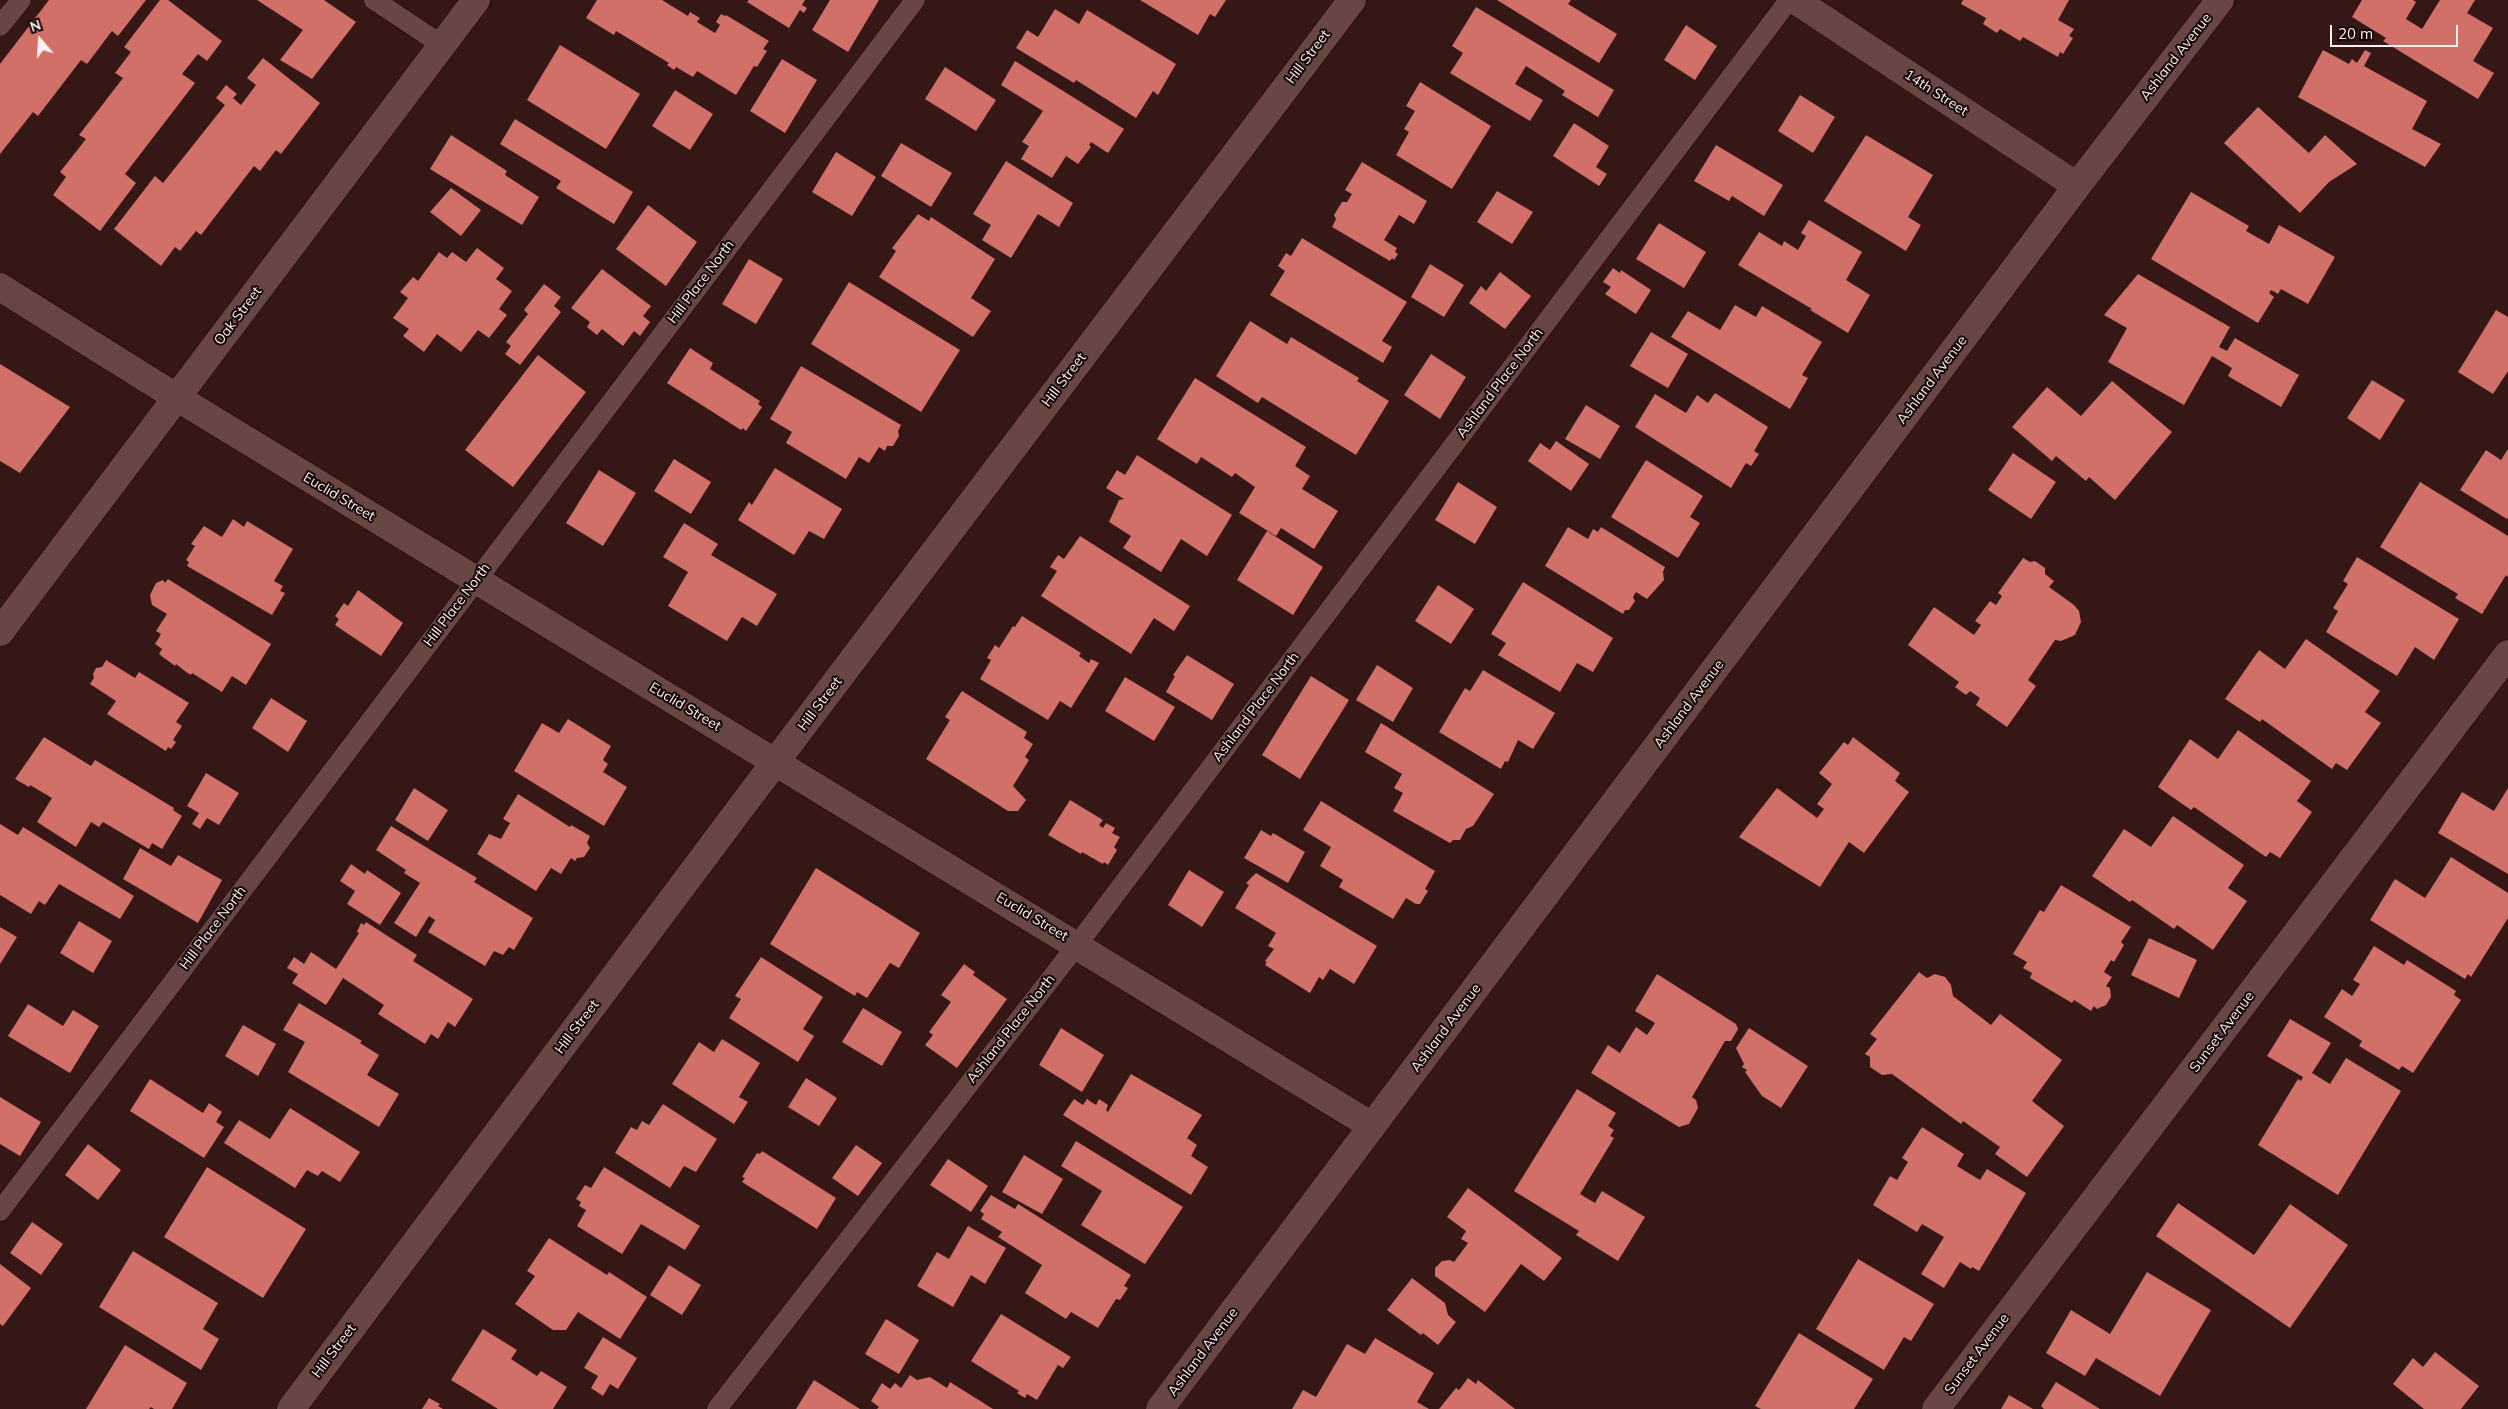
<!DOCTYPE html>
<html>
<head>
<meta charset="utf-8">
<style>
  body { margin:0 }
  #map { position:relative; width:2508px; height:1409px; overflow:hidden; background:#351715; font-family:Mulish,sans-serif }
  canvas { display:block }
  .north { position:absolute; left:15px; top:15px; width:50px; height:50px; -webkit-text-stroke:4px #140706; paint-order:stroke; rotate:342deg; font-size:14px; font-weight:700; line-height:20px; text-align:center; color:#fef1ef }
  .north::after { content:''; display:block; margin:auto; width:18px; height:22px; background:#fef1ef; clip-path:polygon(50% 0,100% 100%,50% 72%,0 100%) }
  .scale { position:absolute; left:2330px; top:25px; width:128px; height:22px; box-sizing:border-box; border:2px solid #fef1ef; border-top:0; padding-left:6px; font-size:15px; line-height:18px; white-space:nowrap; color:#fef1ef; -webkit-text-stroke:4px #140706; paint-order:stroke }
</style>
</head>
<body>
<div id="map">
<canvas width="2508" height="1409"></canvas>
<div class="north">N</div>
<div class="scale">20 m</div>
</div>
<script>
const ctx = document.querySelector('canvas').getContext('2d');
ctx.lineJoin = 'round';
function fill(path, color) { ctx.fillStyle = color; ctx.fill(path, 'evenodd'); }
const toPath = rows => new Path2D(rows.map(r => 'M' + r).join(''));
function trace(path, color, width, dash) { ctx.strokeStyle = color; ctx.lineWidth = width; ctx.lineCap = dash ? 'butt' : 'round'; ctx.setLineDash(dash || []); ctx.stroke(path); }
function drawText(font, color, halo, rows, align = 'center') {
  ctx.font = font + ' Mulish,sans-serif'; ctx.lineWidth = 4; ctx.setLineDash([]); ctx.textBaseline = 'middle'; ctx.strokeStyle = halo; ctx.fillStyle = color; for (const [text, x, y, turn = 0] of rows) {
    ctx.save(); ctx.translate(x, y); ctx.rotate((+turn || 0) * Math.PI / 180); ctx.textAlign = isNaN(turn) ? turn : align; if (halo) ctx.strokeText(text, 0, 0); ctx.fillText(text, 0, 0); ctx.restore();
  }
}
fill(toPath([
  [49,0,146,0,118,36,112,31,87,64,81,60,38,116,33,112,0,154,0,64],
  [160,0,168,0,222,41,207,61,198,54,182,74,195,83,125,174,136,183,100,231,53,195,66,177,60,172,86,139,79,135,123,78,115,73,131,52,124,47],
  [257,0,324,0,356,22,312,79,280,60,303,30],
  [597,0,662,0,688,16,690,12,700,18,697,22,715,33,720,25,716,22,721,14,725,16,726,15,769,41,763,49,767,51,757,67,754,66,736,95,697,71,693,77,676,67,674,70,667,65,669,63,616,31,614,35,586,18],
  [749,0,805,0,802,5,807,8,804,13,800,10,789,28,747,2],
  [830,0,879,0,848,52,812,30],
  [1140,0,1226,0,1215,17,1210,14,1198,35],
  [1497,0,1571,0,1568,4,1617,34,1599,63],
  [1963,0,2069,0,2058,20,2074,29,2069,36,2073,38,2063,54,2060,52,2058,57,2023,37,2020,41,2000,29,1997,33,1983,24,1986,18,1961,4],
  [2362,0,2413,0,2416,2,2406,19,2422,29,2440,0,2475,0,2467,13,2493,28,2473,61,2494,73,2478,99,2383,41,2386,38,2352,17],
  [1476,7,1614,90,1598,117,1562,95,1565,91,1526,66,1515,84,1543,100,1530,121,1450,73,1463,53,1452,46],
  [1055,9,1079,24,1087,10,1176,64,1158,95,1153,91,1136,118,1076,80,1074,83,1016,48,1027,30,1038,37],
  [1686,25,1717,46,1695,80,1664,60],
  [560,45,640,94,606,149,527,100],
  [2323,50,2349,64,2352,59,2357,63,2365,50,2371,53,2364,66,2427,101,2412,129,2441,144,2425,167,2298,97],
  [263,58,320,103,281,154,276,150,260,171,254,166,201,235,196,231,180,251,175,247,161,266,114,229,155,176,163,183,225,105,216,98,226,85,237,94,233,98,241,105,256,85,247,78],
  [782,59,817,80,785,133,750,111],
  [1015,61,1124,129,1108,153,1091,142,1089,145,1091,147,1078,164,1066,156,1052,178,1021,159,1029,146,1022,142,1043,111,1001,85],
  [945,67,996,100,976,131,925,99],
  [1420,82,1491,126,1452,189,1396,155,1409,132,1404,129,1415,111,1406,106],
  [675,90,713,114,690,150,652,126],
  [1800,95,1835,117,1813,153,1778,131],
  [2258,107,2309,153,2325,135,2357,164,2329,182,2300,213,2224,143],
  [515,119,633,192,614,224,556,188,561,181,500,144],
  [1574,123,1609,146,1596,167,1607,174,1599,186,1553,156],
  [451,135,507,171,505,175,539,197,522,225,430,169],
  [1866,135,1933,175,1908,217,1921,225,1906,251,1824,201],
  [901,143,952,173,931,207,881,176],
  [1716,145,1783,185,1764,216,1732,196,1729,201,1694,181],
  [836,152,876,177,852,216,812,192],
  [1006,161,1073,203,1059,227,1038,214,1011,258,982,240,991,225,973,214],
  [1362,162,1427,201,1414,224,1399,215,1384,240,1397,248,1395,252,1398,254,1394,260,1392,258,1390,261,1332,227,1336,219,1334,215,1342,202,1347,202,1352,194,1345,190],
  [451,188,481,210,461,236,430,212],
  [1497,191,1533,212,1512,244,1477,222],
  [2191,192,2249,226,2246,231,2269,244,2279,225,2335,257,2308,304,2281,289,2278,294,2271,290,2269,293,2274,297,2258,323,2151,259],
  [648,205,697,242,666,286,616,249],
  [918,214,929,221,931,217,995,259,971,298,991,311,973,337,879,277,896,251,892,248],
  [1809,220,1862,252,1846,280,1870,295,1848,333,1810,310,1812,309,1738,265,1759,232,1782,246,1784,241,1798,250,1806,236,1801,233],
  [1659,223,1706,252,1684,288,1636,259],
  [1302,238,1407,302,1382,341,1392,347,1383,363,1270,295,1285,271,1278,266,1286,253,1291,256],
  [477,248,504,268,496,279,512,291,499,309,507,315,489,338,478,330,461,352,437,334,424,352,403,336,409,329,393,318,408,298,400,292,413,277,418,281,439,252,447,258,452,252,466,262],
  [749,259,783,279,756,324,722,304],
  [1430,264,1464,285,1444,317,1411,297],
  [1613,268,1620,273,1621,270,1651,290,1636,314,1605,294,1611,287,1603,282],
  [602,269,651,306,643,316,650,322,640,336,634,331,623,346,602,329,597,335,587,327,590,322,571,308],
  [1500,272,1531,296,1505,329,1469,303,1481,286,1486,291],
  [2138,274,2230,327,2219,347,2227,351,2235,338,2299,375,2281,407,2228,376,2232,368,2212,356,2184,405,2108,362,2127,328,2104,315],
  [849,282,960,350,921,412,811,344],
  [544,284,561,297,554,306,561,312,520,365,505,354,511,346,506,342,528,314,524,310],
  [1735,305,1756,317,1762,306,1822,342,1802,375,1808,378,1790,409,1671,337,1688,311,1720,330],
  [2496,310,2508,317,2508,371,2493,394,2458,372],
  [1250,321,1287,344,1291,337,1359,378,1357,381,1389,401,1356,455,1262,397,1258,403,1216,376],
  [1651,332,1688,354,1668,388,1630,366],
  [690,348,713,363,710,369,760,401,758,404,762,407,746,431,743,428,741,430,667,383],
  [1431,354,1466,377,1440,419,1404,395],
  [538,355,586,392,513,487,465,450],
  [0,364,70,407,20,473,0,461],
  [801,366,901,425,898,431,899,436,893,446,887,446,885,451,879,447,869,463,859,457,846,479,786,443,792,432,770,419],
  [1195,378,1306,447,1295,466,1310,476,1302,489,1338,511,1314,549,1281,528,1276,536,1239,513,1255,487,1235,473,1232,477,1201,457,1197,464,1157,439],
  [2372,380,2405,400,2380,440,2347,418],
  [2112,381,2172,432,2115,500,2089,477,2086,481,2056,456,2052,461,2012,427,2047,387,2081,416],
  [1715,393,1768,427,1754,451,1759,454,1751,466,1746,463,1731,488,1635,427,1655,394,1686,413,1697,395,1708,403],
  [1586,405,1620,426,1600,459,1565,439],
  [1556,441,1589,464,1571,491,1528,461,1540,443,1550,450],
  [2508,449,2508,517,2507,519,2460,490,2486,450,2501,460],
  [2013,453,2056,482,2031,519,1988,490],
  [1137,455,1232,515,1207,556,1181,539,1161,572,1123,548,1131,536,1109,522,1119,500,1124,499,1106,488,1117,470,1125,475],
  [674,459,711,482,691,514,654,491],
  [1646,460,1703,496,1690,517,1700,523,1678,558,1611,517],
  [775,468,842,509,824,539,809,531,794,555,738,520,749,502,752,505],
  [599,470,636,493,603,546,566,523],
  [1458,482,1497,507,1475,544,1435,520],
  [2420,482,2508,536,2508,577,2506,575,2482,614,2455,598,2458,594,2380,547],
  [233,519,244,527,247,521,293,549,274,581,283,586,280,591,285,593,272,615,187,566,189,562,186,560,195,546,191,544,204,526,222,537],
  [684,523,718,544,711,555,777,594,757,626,742,617,727,641,668,606,688,572,663,557],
  [1568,527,1588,539,1593,529,1598,532,1601,527,1665,567,1663,572,1664,580,1647,599,1636,592,1633,597,1635,601,1629,610,1625,610,1623,614,1545,566],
  [1267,531,1323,567,1293,615,1237,580],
  [1080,536,1190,606,1174,631,1154,618,1131,654,1041,596,1057,571,1050,567,1058,555,1064,559],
  [2357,557,2459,619,2434,660,2415,647,2397,676,2326,632,2338,611,2333,608,2348,584,2343,581],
  [2023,558,2030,562,2035,561,2045,568,2045,574,2054,581,2049,587,2074,605,2079,611,2081,622,2075,635,2061,641,2055,640,2028,680,2036,686,2007,727,1976,705,1980,698,1970,691,1966,695,1955,687,1959,682,1908,645,1934,607,1974,635,1981,625,1975,621,1990,601,1996,605,2002,596,1998,593],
  [168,579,271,644,246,685,232,676,222,692,192,673,191,675,186,672,176,664,175,666,159,654,162,649,155,644,161,634,156,631,167,614,152,605,150,595,156,583,163,580,165,583],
  [1523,582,1613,638,1593,672,1577,663,1560,692,1498,655,1506,643,1491,634],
  [1438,585,1474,609,1451,644,1415,621],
  [358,590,403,623,381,656,335,625,339,619,335,616,344,603,348,606],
  [1022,616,1081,653,1079,656,1089,663,1091,659,1099,663,1071,708,1060,701,1048,720,980,679,991,660,987,658,995,645,999,648,1013,626,1015,627],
  [2306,639,2380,691,2365,712,2381,723,2347,770,2336,763,2332,769,2262,719,2260,722,2225,699,2259,650,2285,669],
  [1187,655,1234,684,1212,720,1166,692,1175,676,1173,675],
  [106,660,135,678,139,672,189,703,176,722,182,726,173,740,176,742,171,749,168,747,166,751,107,714,116,701,90,684,94,678,93,674,96,668,102,667],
  [1377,665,1413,688,1393,722,1356,700],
  [1483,670,1555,713,1533,749,1518,740,1508,762,1505,761,1501,769,1439,732,1465,688,1470,691],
  [1311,676,1349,700,1300,779,1262,755],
  [1125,677,1175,707,1154,741,1105,711],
  [962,691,1027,732,1024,738,1033,744,1025,757,1029,760,1013,786,1026,800,1018,811,1008,811,926,759,950,720,945,717],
  [271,698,307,721,288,752,252,728],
  [568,719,611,746,603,760,608,764,603,772,627,787,604,826,514,771,542,723,559,733],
  [1381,723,1494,794,1473,826,1466,829,1460,840,1453,840,1450,843,1393,811,1403,793,1394,788,1402,774,1365,752],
  [2238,730,2311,781,2297,801,2312,812,2280,858,2270,852,2266,857,2194,807,2191,810,2158,787,2190,739,2218,759],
  [44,737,91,766,95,760,174,808,173,810,182,816,162,849,152,843,149,849,103,822,99,827,91,822,76,847,37,822,52,798,30,785,29,787,15,779],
  [1853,737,1900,773,1895,781,1909,792,1864,853,1849,842,1820,887,1739,837,1777,788,1817,818,1824,809,1817,804,1832,784,1819,773,1844,742,1848,745],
  [206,773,239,793,219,825,207,818,200,829,192,824,199,813,187,806],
  [414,788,448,810,428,841,395,820],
  [2508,788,2508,874,2438,833,2462,792,2494,811],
  [518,794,570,827,571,825,590,836,587,843,590,848,584,857,577,858,575,861,571,858,561,874,551,868,536,891,477,854,489,834,501,839,510,823,503,819],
  [1070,800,1103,820,1099,825,1103,828,1106,823,1115,828,1112,833,1120,837,1114,847,1117,850,1108,865,1104,862,1103,864,1082,852,1081,854,1048,835],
  [1321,801,1435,871,1425,889,1428,891,1420,904,1416,904,1406,898,1393,919,1339,887,1343,880,1320,866,1331,847,1303,830],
  [2173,816,2244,865,2228,888,2247,901,2213,950,2177,925,2174,929,2132,900,2130,902,2092,876,2124,829,2151,847],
  [0,824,18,835,23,827,134,896,120,919,59,884,45,905,39,901,31,914,0,895],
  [391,826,477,878,474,882,533,918,514,950,509,947,503,955,494,951,485,966,428,932,435,920,429,916,416,937,394,923,420,883,404,873,406,870,376,850],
  [1261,830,1271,836,1273,833,1305,852,1288,883,1244,858],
  [140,848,171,866,178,855,222,880,198,923,123,879],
  [2451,857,2508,893,2508,918,2471,977,2468,974,2465,979,2370,920,2395,879,2425,898],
  [351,864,365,874,367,870,401,893,380,925,347,904,355,891,340,881],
  [816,868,920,933,899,968,890,963,867,998,857,992,855,996,770,944],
  [1189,870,1224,892,1202,927,1168,905],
  [1256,873,1377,946,1354,984,1330,969,1323,980,1319,977,1310,993,1265,965,1267,962,1265,961,1274,949,1268,946,1276,933,1235,908,1249,885,1246,883],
  [2061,885,2131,927,2121,942,2124,945,2114,962,2111,960,2104,972,2112,977,2106,986,2110,988,2111,997,2106,1005,2097,1009,2094,1006,2091,1011,2074,1000,2072,1003,2030,978,2032,973,2023,968,2027,962,2013,954,2040,910,2044,912],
  [79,921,112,941,93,973,60,953],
  [366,922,417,955,413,961,473,999,455,1027,448,1022,438,1039,431,1034,425,1044,378,1014,384,1005,343,978,326,1005,292,983,298,974,287,968,294,957,304,964,311,952,336,969,359,933,357,932,361,923,364,925],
  [0,927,17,937,0,964],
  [2149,938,2197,960,2179,998,2131,975],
  [2374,946,2404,965,2407,960,2456,991,2454,995,2461,1000,2413,1073,2402,1066,2399,1070,2359,1046,2362,1041,2324,1017,2342,989,2352,996,2360,984,2353,980],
  [761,957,823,997,803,1029,814,1036,798,1062,729,1018,741,999,735,996],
  [964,964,975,972,973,975,1007,999,957,1068,925,1045,933,1035,929,1032,951,1002,941,995],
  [1919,972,1927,978,1935,974,1945,977,1951,985,1953,996,1991,1025,2000,1014,2062,1060,2032,1101,2064,1126,2027,1177,1995,1154,2000,1147,1963,1121,1961,1124,1892,1074,1882,1075,1870,1067,1870,1057,1865,1054,1877,1039,1870,1034],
  [1657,974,1736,1024,1738,1029,1731,1041,1725,1041,1692,1097,1696,1100,1698,1108,1689,1124,1679,1127,1591,1073,1608,1045,1620,1053,1636,1027,1647,1035,1655,1023,1635,1011],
  [299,1003,362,1041,360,1043,379,1055,367,1075,399,1094,379,1127,288,1072,305,1042,283,1030],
  [28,1004,63,1026,73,1010,99,1026,70,1073,8,1036],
  [863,1008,902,1032,882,1066,842,1042],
  [2290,1019,2331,1043,2312,1073,2330,1084,2346,1058,2401,1091,2338,1195,2258,1145,2298,1079,2301,1081,2303,1077,2267,1056],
  [243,1025,276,1044,258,1076,225,1056],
  [1061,1028,1104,1055,1082,1092,1039,1065],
  [1749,1028,1808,1066,1781,1108,1762,1096,1745,1072,1747,1070,1742,1067,1744,1064,1736,1048],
  [722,1039,760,1063,739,1097,748,1102,734,1124,672,1084,699,1042,714,1052],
  [1131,1074,1202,1115,1187,1138,1197,1145,1191,1156,1208,1167,1191,1195,1063,1115,1074,1099,1083,1105,1087,1099,1096,1105,1099,1099,1108,1105,1106,1110,1108,1112],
  [806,1078,837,1098,819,1126,788,1107],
  [150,1079,203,1113,209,1103,222,1112,216,1122,224,1127,204,1158,130,1111],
  [1577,1089,1616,1113,1608,1126,1614,1130,1610,1136,1614,1138,1580,1194,1595,1203,1602,1191,1645,1217,1618,1261,1576,1235,1579,1231,1514,1191],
  [0,1097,41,1122,20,1156,0,1144],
  [663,1104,717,1139,696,1172,684,1166,670,1188,615,1153,631,1127,637,1130,642,1121,649,1125],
  [290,1108,360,1152,340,1182,322,1171,318,1176,307,1170,295,1188,224,1143,239,1120,270,1139],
  [1922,1127,1964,1154,1957,1166,1980,1180,1987,1169,2026,1193,1979,1271,1972,1267,1971,1269,1960,1262,1944,1288,1921,1274,1944,1237,1922,1224,1917,1232,1873,1205,1890,1176,1897,1180,1908,1162,1902,1158],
  [1076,1141,1183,1207,1145,1264,1081,1225,1102,1191,1061,1166],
  [88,1144,121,1170,98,1200,65,1175],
  [856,1145,882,1163,858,1196,832,1178],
  [762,1151,836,1198,817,1229,742,1182,745,1178,742,1177,757,1153,760,1154],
  [1024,1155,1063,1179,1042,1214,1002,1192],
  [948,1159,988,1186,971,1212,930,1185],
  [207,1167,306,1229,263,1298,164,1237],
  [604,1167,700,1226,685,1250,641,1224,622,1254,577,1226,586,1210,579,1206,581,1202,576,1199,585,1185,591,1188],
  [1468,1188,1562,1258,1544,1281,1521,1264,1485,1312,1435,1276,1435,1268,1442,1261,1450,1260,1454,1262,1468,1243,1461,1239,1466,1231,1447,1217],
  [991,1195,1015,1209,1018,1204,1131,1275,1124,1286,1128,1288,1120,1300,1116,1299,1098,1328,1071,1312,1066,1319,1025,1293,1042,1265,998,1237,1002,1232,981,1219,984,1214,980,1211],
  [2178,1203,2254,1255,2290,1204,2348,1245,2290,1328,2156,1236],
  [32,1222,63,1244,41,1275,10,1253],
  [968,1226,1006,1248,985,1284,971,1275,953,1307,917,1286,937,1252,949,1259],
  [549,1238,607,1275,609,1272,647,1297,620,1339,578,1312,566,1330,553,1330,515,1304,535,1276,527,1271],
  [133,1251,218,1303,203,1329,219,1339,201,1370,99,1307],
  [1858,1259,1934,1304,1911,1341,1904,1337,1884,1370,1816,1329],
  [0,1264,31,1288,3,1326,0,1324],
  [669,1265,701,1285,682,1315,650,1295],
  [2147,1272,2211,1310,2160,1396,2096,1358,2085,1376,2046,1353,2071,1310,2110,1334],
  [1412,1278,1445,1303,1448,1315,1456,1322,1438,1345,1423,1333,1421,1335,1387,1310],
  [1001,1314,1071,1357,1063,1368,1058,1365,1037,1400,1027,1394,1025,1398,1017,1393,1019,1391,971,1361],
  [886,1319,919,1340,899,1374,865,1354],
  [483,1329,517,1350,511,1359,537,1376,541,1371,567,1387,553,1409,498,1409,451,1380],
  [1799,1333,1873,1379,1854,1409,1761,1409,1755,1406],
  [603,1337,637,1358,618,1389,610,1384,603,1396,591,1388,598,1376,584,1368],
  [1375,1338,1434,1373,1417,1402,1429,1409,1292,1409,1303,1390,1316,1397,1347,1344,1365,1354],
  [125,1345,187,1383,172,1409,154,1409,151,1407,149,1409,86,1409],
  [2435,1352,2479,1386,2461,1409,2424,1409,2393,1384,2413,1358,2423,1367],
  [910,1375,917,1380,930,1377,947,1388,950,1382,993,1409,877,1409,879,1407,871,1401,882,1383,890,1389,895,1383,901,1388],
  [1468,1378,1476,1384,1478,1380,1515,1409,1439,1409,1456,1388,1459,1390],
  [814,1380,860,1409,796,1409],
  [2056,1382,2100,1409,2044,1409,2041,1406],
  [2009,1395,2033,1409,2001,1409],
  [429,1398,440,1404,438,1406,443,1409,422,1409]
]), '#d16f69');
const service = toPath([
  [374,0,442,45],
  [0,26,21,0],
  [0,1211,915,0],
  [717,1409,1077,945,1789,0]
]);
const minor = toPath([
  [1795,0,2077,186],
  [0,287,176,397,1372,1126],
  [0,632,476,0],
  [291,1409,742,806,1352,0],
  [1160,1409,2077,186,2220,0],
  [1936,1409,2508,654]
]);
trace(service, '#1b0303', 21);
trace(minor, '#1b0303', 29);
trace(service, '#684643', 20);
trace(minor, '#684643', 28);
drawText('14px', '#fef1ef', '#140706', [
  ["Hill Street",1308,57,-53],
  ["Ashland Avenue",2176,57,-52],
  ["14th Street",1936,93,33],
  ["Hill Place North",701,282,-53],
  ["Oak Street",238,316,-53],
  ["Hill Street",1064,380,-53],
  ["Ashland Avenue",1932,380,-53],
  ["Ashland Place North",1500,383,-53],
  ["Euclid Street",339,497,31],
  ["Hill Place North",457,605,-53],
  ["Hill Street",820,704,-53],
  ["Ashland Avenue",1689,704,-53],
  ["Euclid Street",685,707,31],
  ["Ashland Place North",1256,707,-53],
  ["Euclid Street",1032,917,31],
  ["Hill Place North",213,928,-53],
  ["Hill Street",577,1027,-53],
  ["Ashland Avenue",1446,1028,-53],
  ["Ashland Place North",1011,1029,-52],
  ["Sunset Avenue",2222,1032,-53],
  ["Hill Street",334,1351,-53],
  ["Ashland Avenue",1203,1352,-53],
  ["Sunset Avenue",1977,1354,-53]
]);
</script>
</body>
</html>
